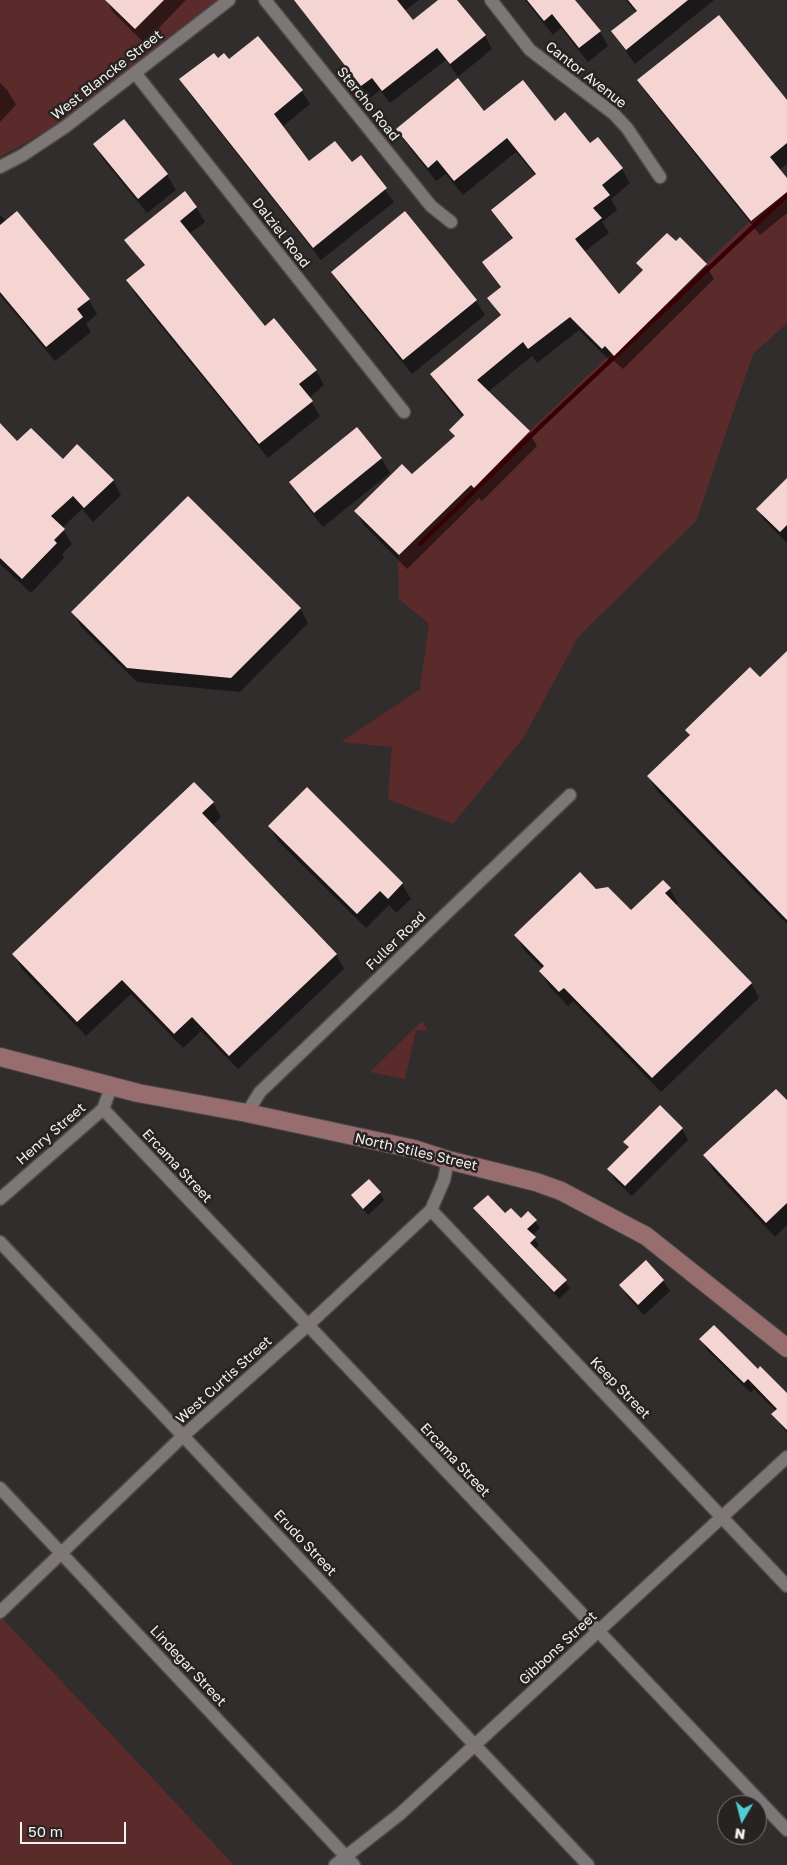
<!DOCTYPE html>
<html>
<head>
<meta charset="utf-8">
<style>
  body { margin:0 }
  #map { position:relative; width:787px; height:1865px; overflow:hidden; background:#322d2d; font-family:"Golos Text",sans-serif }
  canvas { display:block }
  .north { position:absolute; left:717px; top:1795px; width:50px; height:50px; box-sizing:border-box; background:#282323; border:1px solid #797575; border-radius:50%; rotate:188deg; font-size:14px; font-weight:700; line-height:20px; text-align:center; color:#f3f0f0 }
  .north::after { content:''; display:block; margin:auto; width:18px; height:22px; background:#51ccd3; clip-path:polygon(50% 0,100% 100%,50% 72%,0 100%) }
  .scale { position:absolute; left:20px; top:1822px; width:106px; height:22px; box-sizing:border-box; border:2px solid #f3f0f0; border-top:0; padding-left:6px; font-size:15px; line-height:18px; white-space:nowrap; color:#f3f0f0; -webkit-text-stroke:4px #282323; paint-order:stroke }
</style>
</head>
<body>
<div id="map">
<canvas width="787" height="1865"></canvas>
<div class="north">N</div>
<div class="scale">50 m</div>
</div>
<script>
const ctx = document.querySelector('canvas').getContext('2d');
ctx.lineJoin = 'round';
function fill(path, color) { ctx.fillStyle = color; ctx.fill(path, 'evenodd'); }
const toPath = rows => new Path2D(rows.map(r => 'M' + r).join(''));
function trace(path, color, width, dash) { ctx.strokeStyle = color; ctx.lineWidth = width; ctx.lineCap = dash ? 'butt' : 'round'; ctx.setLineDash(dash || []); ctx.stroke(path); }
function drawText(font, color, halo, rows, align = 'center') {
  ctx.font = font + ' "Golos Text",sans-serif'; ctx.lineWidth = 5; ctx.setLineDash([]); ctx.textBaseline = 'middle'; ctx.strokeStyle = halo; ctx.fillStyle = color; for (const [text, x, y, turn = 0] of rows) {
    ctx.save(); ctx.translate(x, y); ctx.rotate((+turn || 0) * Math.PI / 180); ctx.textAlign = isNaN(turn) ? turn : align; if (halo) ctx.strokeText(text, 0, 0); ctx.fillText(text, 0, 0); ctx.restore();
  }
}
fill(toPath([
  [0,0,222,0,96,103,0,157],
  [787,186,787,323,753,354,696,521,578,637,524,737,453,824,388,799,392,747,341,742,420,689,429,624,399,599,398,556],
  [422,1021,428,1031,416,1030,405,1079,370,1072],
  [0,1616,234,1865,0,1865]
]), '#5b2b2b');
fill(toPath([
  [106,0,186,0,144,43,113,12],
  [295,0,419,0,404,11,413,22,440,0,456,0,485,36,492,49,458,77,446,60,390,103,380,90,370,98],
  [525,0,574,0,600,32,608,46,588,62,561,28,553,35],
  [626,0,714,0,635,64,612,32,636,12],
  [258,38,302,91,310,104,282,127,309,163,352,164,361,157,394,202,321,260,188,92,181,79,218,59,229,61],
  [639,80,787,102,787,164,779,170,787,180,787,213,760,235,647,94],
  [0,83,8,91,16,105,0,122],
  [484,112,555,122,590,145,597,139,622,169,630,183,611,199,617,210,602,222,609,233,584,252,619,296,643,272,638,263,706,265,714,279,623,369,613,360,611,362,579,330,537,363,532,356,488,392,529,432,537,446,482,501,479,498,407,569,364,525,356,511,412,476,455,438,451,430,464,418,440,389,431,374,501,317,489,298,501,288,483,262,513,240,492,210,536,176,516,152,463,195,446,174,436,181,406,143,397,129],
  [123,121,167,175,176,190,147,213,103,159,94,144],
  [196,207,205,222,189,234,264,328,274,320,316,371,324,385,309,398,320,416,268,458,136,295,128,280,145,267,126,240],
  [405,213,476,301,485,315,412,374,341,287,333,272],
  [0,215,89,300,97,314,86,324,91,332,55,361,0,295],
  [0,424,17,442,113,480,121,495,93,522,82,509,62,528,72,544,62,554,64,558,31,593,0,564],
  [381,458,390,473,323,527,299,497,290,482],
  [787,483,787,542,786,542,764,520,758,509],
  [300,608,308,623,240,692,137,682,81,627,73,612],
  [787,653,787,924,657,791,649,777,690,737,687,731,760,679],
  [307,789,402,884,411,899,396,913,389,905,366,928,278,841,269,826],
  [213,803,221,817,213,825,336,954,344,969,238,1069,201,1031,183,1048,131,994,86,1036,22,969,14,955],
  [670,889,678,903,675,906,751,983,759,998,661,1092,573,1001,568,1006,549,986,541,971,543,969,524,950,516,935,631,912],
  [787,1102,787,1225,775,1237,713,1170,705,1155],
  [682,1129,688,1140,632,1196,615,1180,609,1169,629,1149,625,1142],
  [380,1193,384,1200,368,1215,352,1196],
  [475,1208,521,1220,528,1212,540,1228,532,1236,539,1245,535,1249,570,1288,559,1299,479,1215],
  [646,1262,663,1281,670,1291,644,1315,627,1296,621,1285],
  [701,1340,758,1371,787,1395,787,1433,773,1414,776,1411,754,1389,751,1393,707,1350]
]), '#0007');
trace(toPath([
  [420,544,544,423,787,195]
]), '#380005', 4.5);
fill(toPath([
  [105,0,164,0,135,29],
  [294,0,397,0,413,20,438,0,457,0,486,35,450,64,437,48,382,91,372,78,361,86],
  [527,0,575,0,601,31,579,48,552,14,544,21],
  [628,0,688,0,626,50,611,31,637,11],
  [719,15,787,100,787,143,770,157,787,178,787,192,751,221,637,80],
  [258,36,303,90,274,114,309,161,335,141,352,162,361,155,387,188,313,248,179,79,214,53,218,58,224,53,229,59],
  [458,78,484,111,523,80,555,121,565,112,590,143,598,137,623,168,602,185,610,195,593,208,602,218,575,239,619,294,643,270,636,263,667,233,676,241,680,237,707,264,614,356,605,346,602,349,570,317,528,349,523,342,477,380,530,431,474,488,471,485,399,555,354,511,402,464,412,474,455,436,449,430,464,415,430,374,501,315,487,298,501,287,482,262,513,238,491,210,536,174,507,138,454,181,437,160,428,168,396,129],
  [124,119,168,174,138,199,93,144],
  [185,191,197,207,180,221,265,326,274,318,317,370,299,384,313,401,259,444,126,280,145,265,124,240],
  [17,211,90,299,77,309,83,317,46,347,0,292,0,225],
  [405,211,477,300,403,360,331,272],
  [0,423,17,441,31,428,63,459,77,444,114,480,84,508,73,496,51,516,65,529,54,540,57,543,22,579,0,558],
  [357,427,382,458,314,513,289,482],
  [787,478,787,525,780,532,756,509],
  [188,496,301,608,231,678,127,668,71,612],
  [787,651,787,920,647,776,690,735,685,730,750,667,760,677],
  [194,782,214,802,202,813,337,954,229,1056,192,1017,174,1034,122,980,77,1022,12,954],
  [307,787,403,883,388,899,380,891,357,914,268,826],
  [580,872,596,889,608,887,631,910,663,880,671,888,665,893,752,983,652,1078,564,988,559,992,539,971,544,966,514,935],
  [776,1089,787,1100,787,1203,766,1223,703,1155],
  [660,1105,683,1128,625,1186,607,1169,629,1147,623,1142],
  [369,1179,381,1192,363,1209,351,1195],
  [488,1195,505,1213,511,1208,521,1218,528,1211,537,1220,527,1229,536,1237,530,1243,567,1280,554,1292,473,1208],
  [646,1260,664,1280,638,1305,619,1285],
  [714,1325,758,1369,760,1366,787,1393,787,1430,771,1414,777,1409,748,1379,744,1383,699,1339]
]), '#f5d5d4');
const minor = toPath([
  [265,0,431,206,451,222],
  [491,0,530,50,614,114,627,128,660,177],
  [135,73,404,412],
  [0,167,23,155,65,127,229,0],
  [103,1109,787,1830],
  [247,1113,260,1092,570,795],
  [0,1199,103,1109,112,1085],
  [431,1210,787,1586],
  [0,1242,588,1865],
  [0,1488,354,1865],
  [0,1612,183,1436,307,1326,431,1210,444,1180,448,1160],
  [335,1865,400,1814,787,1457]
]);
const secondary = toPath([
  [0,1057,138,1093,247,1113,414,1149,448,1160,536,1182,561,1191,646,1236,787,1348]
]);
trace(minor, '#4e4a4a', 15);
trace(secondary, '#4e4a4a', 20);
trace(minor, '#7d7777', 12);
trace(secondary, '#976d6e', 18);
drawText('14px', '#f3f0f0', '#282323', [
  ["West Blancke Street",107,75,-38],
  ["Cantor Avenue",586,75,38],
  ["Stercho Road",368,104,51],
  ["Dalziel Road",281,233,52],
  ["Fuller Road",396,941,-44],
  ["Henry Street",51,1134,-41],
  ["North Stiles Street",416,1152,13],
  ["Ercama Street",177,1166,47],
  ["West Curtis Street",224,1380,-42],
  ["Keep Street",620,1388,46],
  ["Ercama Street",455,1460,47],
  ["Erudo Street",305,1543,47],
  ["Gibbons Street",558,1648,-43],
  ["Lindegar Street",188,1666,47]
]);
</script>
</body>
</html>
